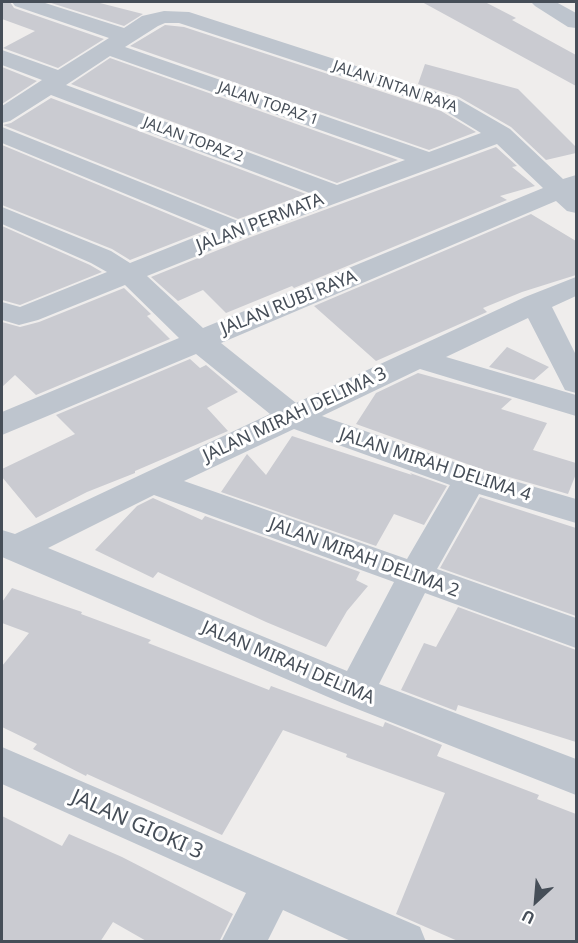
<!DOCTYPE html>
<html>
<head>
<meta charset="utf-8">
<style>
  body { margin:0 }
  #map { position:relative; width:578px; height:943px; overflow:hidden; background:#efedec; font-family:"Noto Sans",sans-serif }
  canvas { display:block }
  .frame { position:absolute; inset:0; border:3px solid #464e58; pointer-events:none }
  .north { position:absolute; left:506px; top:871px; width:60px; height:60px; -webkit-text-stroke:4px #fff; paint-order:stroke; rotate:206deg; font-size:16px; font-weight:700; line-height:24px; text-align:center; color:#464e58 }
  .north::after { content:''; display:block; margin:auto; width:21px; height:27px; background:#464e58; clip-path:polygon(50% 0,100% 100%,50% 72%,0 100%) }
</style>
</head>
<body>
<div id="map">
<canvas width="578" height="943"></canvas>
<div class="frame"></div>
<div class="north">U</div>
</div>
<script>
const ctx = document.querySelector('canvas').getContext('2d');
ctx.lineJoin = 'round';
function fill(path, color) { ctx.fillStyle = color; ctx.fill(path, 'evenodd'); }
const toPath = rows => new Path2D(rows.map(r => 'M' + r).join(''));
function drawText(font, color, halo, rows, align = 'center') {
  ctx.font = font + ' "Noto Sans",sans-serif'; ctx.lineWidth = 6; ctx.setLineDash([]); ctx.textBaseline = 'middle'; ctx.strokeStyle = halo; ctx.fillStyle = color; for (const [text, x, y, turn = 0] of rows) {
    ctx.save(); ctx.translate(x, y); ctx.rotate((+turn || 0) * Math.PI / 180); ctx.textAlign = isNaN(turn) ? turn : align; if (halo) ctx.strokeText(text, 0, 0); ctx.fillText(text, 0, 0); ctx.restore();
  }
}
fill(toPath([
  [2,2,10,2,14,8,104,39,58,68,3,48,35,31,2,19],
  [48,2,96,2,143,14,124,26],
  [422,2,485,2,516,18,512,20,576,55,576,86],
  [165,25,184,27,441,111,476,132,429,150,130,46],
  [110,58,398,160,337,183,71,84],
  [425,64,518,89,576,147,576,153,546,160,511,127,459,97,418,84],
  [2,67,37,81,2,104],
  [51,98,306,194,238,219,3,125,11,123],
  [2,145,207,230,130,260,112,249,2,205],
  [496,147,517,166,512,167,535,186,500,196,507,200,294,288,292,286,226,313,203,290,178,301,151,277,248,238],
  [531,214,576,241,576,275,522,292,483,308,487,312,376,361,314,306],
  [2,226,90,265,102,272,20,305,2,300],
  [124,288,151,314,147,316,170,339,36,395,15,375,2,387,2,322,20,327,39,322],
  [507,347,549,367,534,380,489,367],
  [190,359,200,368,206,365,238,392,207,408,228,431,135,471,135,473,87,492,36,518,2,477,2,469,75,434,56,415],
  [418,373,512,399,501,409,547,423,533,450,576,463,576,474,568,494,481,469,356,424,376,393],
  [292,436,412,475,410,473,447,486,424,525,394,514,376,546,221,492,247,454,266,475],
  [480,497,576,528,576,616,440,568],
  [153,498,202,520,205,516,360,572,356,580,368,586,347,611,326,647,266,622,158,572,153,578,95,550,137,506],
  [12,588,82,612,81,614,151,640,148,643,269,690,271,686,383,727,385,722,442,745,437,756,539,795,537,799,576,814,576,942,460,942,396,914,445,793,346,757,347,754,283,730,222,835,87,774,86,776,33,749,37,744,2,727,2,666,29,633,2,623,2,602],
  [458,607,576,650,576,742,458,705,456,711,401,690,424,643,436,647],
  [2,816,62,846,69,834,122,857,233,914,219,942,148,942,113,922,100,942,2,942]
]), '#cacbd1');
fill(toPath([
  [12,2,42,2,124,28,142,16,164,11,189,12,458,99,510,129,563,179,576,175,576,213,567,211,556,201,221,343,296,403,525,297,576,277,576,296,552,307,576,355,576,393,565,390,528,318,446,357,576,395,576,416,420,369,322,416,480,471,576,499,576,523,479,494,437,569,576,618,576,648,425,593,379,684,576,759,576,795,342,703,2,557,2,530,15,534,270,414,196,354,2,435,2,412,179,338,125,285,38,320,19,325,2,320,2,302,20,307,107,272,91,263,2,224,2,207,111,251,130,263,213,230,2,143,2,127,238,221,312,194,51,95,10,121,2,123,2,106,42,80,2,65,2,50,58,70,109,38,15,6,12,2],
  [165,23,179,23,442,109,481,133,429,152,125,47,158,26,165,23],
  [110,56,405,160,337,185,66,85,110,56],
  [497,144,543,188,203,328,147,276,247,236,497,144],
  [294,429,450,485,407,559,184,481,294,429],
  [154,495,394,582,347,671,48,548,154,495],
  [2,747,420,927,426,942,353,942,283,910,267,942,221,942,246,893,2,784,2,747]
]), '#bec5ce');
fill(toPath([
  [531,2,556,2,576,13,576,28,568,27,535,6,531,2]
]), '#bec5ce');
drawText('15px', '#464e58', '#fff', [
  ["JALAN INTAN RAYA",395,87,19],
  ["JALAN TOPAZ 1",268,104,19],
  ["JALAN TOPAZ 2",193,140,20]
]);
drawText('18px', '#464e58', '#fff', [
  ["JALAN PERMATA",260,223,-21],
  ["JALAN RUBI RAYA",289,303,-22],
  ["JALAN MIRAH DELIMA 3",295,415,-25],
  ["JALAN MIRAH DELIMA 4",435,465,18],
  ["JALAN MIRAH DELIMA 2",364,558,20],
  ["JALAN MIRAH DELIMA",288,663,23]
]);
drawText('21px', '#464e58', '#fff', [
  ["JALAN GIOKI 3",137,825,24]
]);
</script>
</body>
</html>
